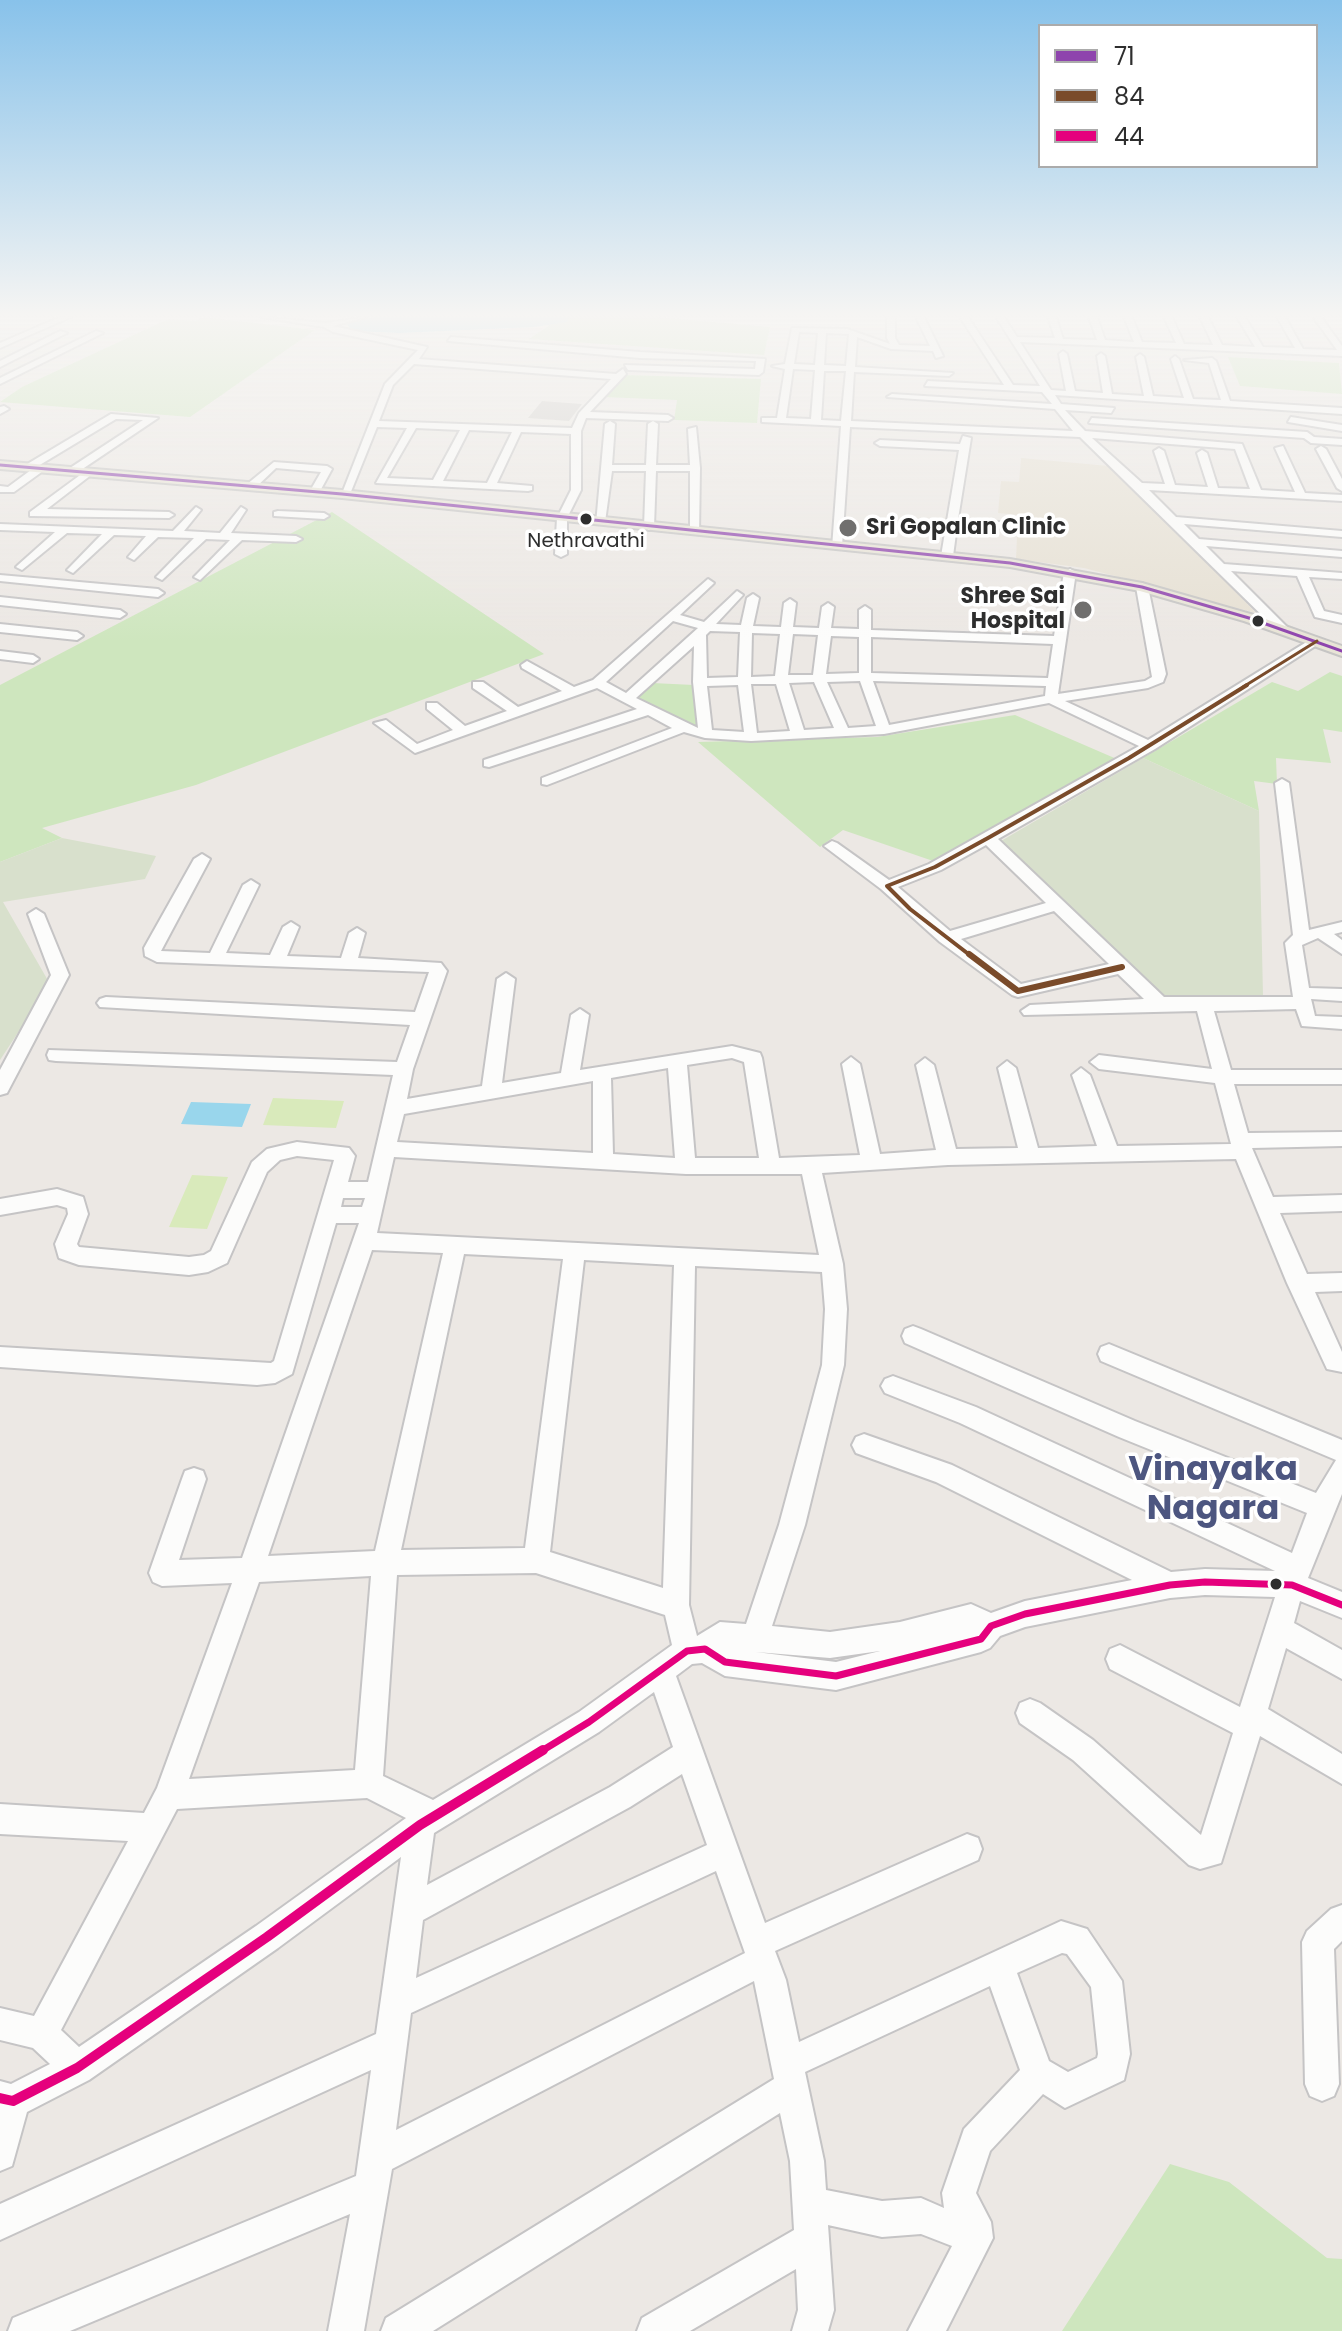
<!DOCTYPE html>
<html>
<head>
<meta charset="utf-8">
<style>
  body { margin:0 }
  #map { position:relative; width:1342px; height:2331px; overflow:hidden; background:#ece8e4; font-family:Poppins,sans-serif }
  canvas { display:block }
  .legend { position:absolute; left:1038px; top:24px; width:280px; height:144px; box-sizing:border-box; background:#fff; border:2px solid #ababab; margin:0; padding:10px 14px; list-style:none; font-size:24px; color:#2e2e2e }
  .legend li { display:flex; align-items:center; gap:16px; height:40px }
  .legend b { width:40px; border:2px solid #ababab }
</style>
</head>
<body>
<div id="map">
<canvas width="1342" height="2331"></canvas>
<ul class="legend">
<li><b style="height:10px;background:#8e44ad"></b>71</li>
<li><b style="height:10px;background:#7a4b2a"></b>84</li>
<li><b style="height:10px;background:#e5007d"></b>44</li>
</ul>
</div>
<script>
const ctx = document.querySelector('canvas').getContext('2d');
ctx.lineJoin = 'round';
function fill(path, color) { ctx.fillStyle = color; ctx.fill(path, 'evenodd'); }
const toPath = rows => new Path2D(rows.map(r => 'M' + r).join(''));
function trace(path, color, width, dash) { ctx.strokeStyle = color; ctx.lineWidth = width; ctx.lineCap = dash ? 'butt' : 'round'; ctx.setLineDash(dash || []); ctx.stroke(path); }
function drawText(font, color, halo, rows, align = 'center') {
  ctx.font = font + ' Poppins,sans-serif'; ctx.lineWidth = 7; ctx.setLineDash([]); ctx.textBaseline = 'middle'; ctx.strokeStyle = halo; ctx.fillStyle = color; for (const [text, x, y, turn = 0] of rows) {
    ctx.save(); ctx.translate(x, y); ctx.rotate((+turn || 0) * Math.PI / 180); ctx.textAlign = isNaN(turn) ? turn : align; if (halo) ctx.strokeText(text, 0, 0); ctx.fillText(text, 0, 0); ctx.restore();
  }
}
fill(toPath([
  [1021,458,1109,466,1140,493,1256,613,1084,568,1016,559,1018,515,998,513,1001,481,1019,482]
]), '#e6e0d3');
fill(toPath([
  [203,317,315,330,190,417,0,402,22,387,168,319,196,321],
  [561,317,657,317,770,327,764,355,529,339],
  [1228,357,1339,363,1342,394,1240,386],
  [625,375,761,379,757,423,674,420,677,400,602,397],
  [332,512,544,654,196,785,42,828,62,838,0,862,0,685],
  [1330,672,1342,676,1342,732,1323,729,1331,763,1276,758,1277,784,1254,781,1259,811,1143,758,1272,682,1298,691],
  [652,683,694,685,697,727,634,699],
  [1015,715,1119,760,936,862,843,830,820,847,698,742,877,737],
  [1170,2164,1229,2182,1327,2258,1342,2259,1342,2331,1062,2331]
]), '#cee6be');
fill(toPath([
  [1143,758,1259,811,1263,996,1163,1000,1001,841],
  [62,838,156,856,145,879,3,902,50,984,0,1060,0,862]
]), '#d8e0cc');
fill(toPath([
  [273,1098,344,1101,336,1128,263,1125],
  [192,1175,228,1177,207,1229,169,1227]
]), '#d9eabb');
fill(toPath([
  [375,317,569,317,567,322,534,327,400,333,352,331,346,323],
  [191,1102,251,1104,242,1127,181,1124]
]), '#99d6ec');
fill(toPath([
  [542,401,582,404,569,421,528,418]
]), '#d1cecb');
const minor = toPath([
  [60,317,71,317,0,348,0,343,60,317],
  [261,317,326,323,366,317,333,326,427,347,419,359,616,374,623,369,626,374,590,412,668,415,673,418,668,421,586,418,581,431,581,490,567,518,567,554,561,557,555,554,557,518,571,490,571,434,521,432,497,483,532,486,532,490,528,491,376,483,407,428,377,427,350,494,341,496,385,384,418,350,333,332,324,327,261,317],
  [414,364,611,379,579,413,572,428,379,421,393,385,414,364],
  [416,428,460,430,433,480,387,478,416,428],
  [469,430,512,432,487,483,443,481,469,430],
  [887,317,895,317,895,338,899,345,930,346,916,317,924,317,943,356,936,358,933,351,891,349,857,337,855,367,953,373,949,376,854,372,851,421,1073,431,1055,409,887,397,892,394,1052,404,1042,392,925,386,928,381,1004,385,960,317,968,317,1013,385,1040,386,996,317,1004,317,1017,337,1055,338,1048,317,1056,317,1063,339,1097,340,1089,317,1097,317,1105,340,1134,342,1124,317,1132,317,1142,342,1176,343,1164,317,1172,317,1184,344,1213,345,1200,317,1208,317,1222,345,1255,347,1237,317,1245,317,1263,347,1295,348,1277,317,1285,317,1303,349,1337,350,1314,318,1321,317,1342,346,1342,356,1020,342,1051,390,1066,391,1059,354,1063,351,1067,354,1075,391,1103,393,1097,356,1101,353,1105,356,1112,394,1144,396,1136,357,1140,354,1144,357,1153,396,1184,398,1171,359,1175,356,1179,359,1193,399,1221,400,1209,363,1184,360,1212,358,1216,361,1230,401,1342,408,1342,414,1055,395,1061,404,1114,408,1111,413,1065,410,1085,431,1242,444,1261,490,1295,492,1275,448,1283,446,1305,493,1342,495,1342,501,1149,490,1176,517,1342,531,1342,537,1184,524,1199,539,1342,551,1342,557,1206,546,1224,564,1342,573,1342,579,1309,577,1324,611,1342,615,1342,623,1315,617,1297,576,1231,571,1290,630,1280,633,1080,437,850,427,842,546,832,548,841,426,762,422,762,418,777,418,785,369,772,366,785,364,792,328,847,329,890,344,887,338,887,317],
  [799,332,818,333,815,365,794,364,799,332],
  [826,333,849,334,846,366,824,365,826,333],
  [793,369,815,370,811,419,786,418,793,369],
  [824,371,846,371,841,421,821,420,824,371],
  [1092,438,1235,449,1250,489,1218,488,1207,453,1202,450,1197,453,1208,487,1175,485,1164,451,1159,448,1154,451,1165,484,1142,483,1092,438],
  [60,331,67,333,0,367,0,361,60,331],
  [96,331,103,333,0,384,0,378,96,331],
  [451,337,640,352,765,359,763,372,759,375,628,370,625,365,755,369,756,361,640,358,448,341,451,337],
  [0,407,4,406,9,409,0,414,0,407],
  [111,414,158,418,75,474,67,474,67,470,143,420,116,419,38,466,43,467,43,471,14,492,0,492,0,486,8,487,31,470,24,470,24,466,111,414],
  [1291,417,1342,425,1342,431,1288,422,1291,417],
  [1092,418,1307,432,1314,437,1342,439,1342,445,1311,443,1304,438,1089,423,1092,418],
  [610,421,615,424,612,465,646,465,648,424,653,421,658,424,656,465,690,465,688,429,696,427,700,468,699,534,690,532,690,471,656,471,654,527,649,530,644,527,646,471,612,471,605,522,596,524,605,424,610,421],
  [963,436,971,438,958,519,1013,523,1018,526,1013,529,957,526,953,556,947,559,941,556,959,450,880,446,875,443,880,440,960,444,963,436],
  [1321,446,1326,449,1342,479,1342,491,1337,488,1316,449,1321,446],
  [274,462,327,466,332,469,320,491,315,494,310,491,321,472,276,468,254,489,246,489,246,485,274,462],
  [87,470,91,471,91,475,47,509,169,512,174,515,169,518,30,516,30,512,87,470],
  [241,507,246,510,231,533,296,536,302,539,296,542,242,540,200,580,194,577,196,575,230,540,206,539,162,580,156,577,158,575,194,538,158,537,134,560,128,557,146,536,114,535,73,573,67,570,69,568,102,534,67,533,22,570,16,567,18,565,55,532,0,530,0,524,173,531,196,507,201,510,184,531,220,533,241,507],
  [278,511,324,513,329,516,324,519,274,516,274,512,278,511],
  [1070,569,1076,572,1058,694,1145,681,1152,677,1136,587,1142,583,1148,587,1166,674,1163,682,1148,688,1065,701,1148,740,1313,638,1323,641,1155,749,998,839,1164,997,1293,997,1285,943,1293,935,1275,783,1282,779,1289,783,1309,930,1342,922,1342,932,1334,934,1342,940,1342,954,1318,938,1302,945,1309,988,1342,989,1342,1001,1311,999,1312,1003,1315,1016,1342,1017,1342,1029,1302,1026,1296,1009,1214,1011,1231,1070,1342,1070,1342,1084,1234,1084,1248,1133,1342,1132,1342,1146,1252,1148,1273,1197,1342,1195,1342,1211,1280,1213,1307,1274,1342,1273,1342,1291,1315,1292,1342,1352,1342,1372,1327,1369,1287,1283,1236,1159,948,1165,822,1173,843,1264,847,1309,844,1365,805,1525,772,1626,830,1632,900,1622,971,1604,991,1613,1025,1601,1132,1580,936,1482,856,1453,852,1445,856,1437,864,1434,952,1465,1171,1572,1205,1569,1275,1571,960,1423,885,1393,881,1386,885,1379,893,1376,976,1407,1292,1553,1307,1513,1119,1437,905,1343,902,1336,905,1329,913,1326,921,1329,1135,1421,1316,1493,1336,1460,1101,1361,1098,1354,1101,1347,1109,1344,1342,1440,1342,1494,1308,1578,1342,1592,1342,1618,1300,1601,1294,1623,1342,1650,1342,1679,1286,1648,1268,1709,1342,1754,1342,1784,1260,1736,1221,1863,1200,1869,1189,1865,1073,1760,1020,1723,1016,1713,1020,1703,1030,1699,1040,1703,1093,1740,1201,1835,1233,1733,1110,1669,1106,1659,1110,1649,1120,1645,1240,1707,1275,1597,1205,1595,1170,1598,1025,1627,1000,1636,990,1648,981,1652,836,1690,725,1676,702,1663,692,1664,676,1676,765,1923,967,1834,978,1838,982,1849,978,1860,775,1951,786,1980,799,2042,1061,1921,1087,1929,1122,1981,1130,2054,1124,2080,1065,2108,1043,2094,990,2151,976,2193,991,2222,993,2238,946,2331,908,2331,952,2246,921,2234,882,2237,828,2225,834,2310,828,2331,792,2331,798,2310,796,2269,690,2331,637,2331,642,2318,794,2230,790,2161,780,2113,433,2331,381,2331,386,2318,774,2079,754,1981,392,2169,364,2331,328,2331,350,2214,70,2331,8,2331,13,2318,356,2176,371,2070,0,2240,0,2204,376,2034,401,1857,278,1948,89,2080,27,2112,12,2166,0,2171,0,2081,11,2084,50,2064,33,2048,0,2040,0,2008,34,2016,128,1841,0,1834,0,1804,144,1813,157,1788,232,1583,162,1586,153,1582,149,1573,182,1479,185,1471,194,1468,203,1471,206,1479,179,1560,242,1558,359,1223,336,1223,292,1374,275,1383,257,1385,0,1367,0,1347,271,1363,274,1361,334,1160,297,1156,280,1160,267,1172,227,1263,208,1272,189,1275,79,1265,59,1258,55,1244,68,1214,67,1208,57,1205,0,1215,0,1199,57,1189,83,1197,88,1214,77,1244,79,1247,189,1257,204,1255,211,1251,252,1162,267,1149,297,1142,349,1148,355,1156,348,1182,368,1182,393,1075,56,1061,49,1060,47,1055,49,1050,397,1062,410,1025,100,1007,97,1003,100,999,106,997,415,1012,429,972,157,962,145,956,144,948,194,859,202,854,210,859,161,951,210,953,243,885,251,880,259,885,226,953,270,955,283,927,291,922,299,927,287,956,341,958,349,933,357,928,365,933,358,958,441,963,447,971,413,1069,407,1099,482,1086,497,979,506,973,515,979,502,1083,561,1073,571,1015,580,1009,589,1015,580,1070,732,1046,760,1053,762,1058,779,1158,860,1155,842,1064,851,1057,860,1064,880,1154,936,1150,916,1065,925,1058,934,1065,956,1149,1018,1148,998,1068,1007,1061,1016,1068,1038,1148,1097,1146,1072,1075,1081,1068,1090,1075,1117,1146,1231,1144,1215,1083,1099,1069,1090,1062,1099,1055,1212,1069,1197,1011,1024,1015,1021,1011,1030,1005,1144,999,1118,974,1018,997,1012,995,940,942,881,889,824,846,832,841,837,843,889,880,929,864,1139,746,1049,703,884,734,751,741,705,738,684,732,547,785,542,784,542,778,672,728,648,715,489,767,484,766,484,760,637,709,597,688,415,753,374,723,386,720,417,744,453,730,427,709,427,703,437,703,465,726,507,711,473,688,473,682,483,682,518,707,562,691,522,668,521,665,527,661,574,687,593,680,708,579,714,583,712,585,680,615,704,622,737,591,743,595,716,624,741,625,747,598,753,594,759,598,753,626,781,627,784,603,790,599,796,603,793,627,819,628,822,607,828,603,834,607,831,628,859,629,859,610,865,606,871,610,871,630,1054,636,1064,572,1070,569],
  [673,621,698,628,626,693,606,682,673,621],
  [710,631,740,632,738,677,707,678,706,635,710,631],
  [752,633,780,634,775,676,751,677,752,633],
  [793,634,818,635,813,675,788,675,793,634],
  [831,636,859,637,859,673,826,674,831,636],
  [871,637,1053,644,1048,678,871,673,871,637],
  [694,646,693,682,698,728,636,698,694,646],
  [860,681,876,726,848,728,827,682,860,681],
  [873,681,1046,686,1045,696,889,725,873,681],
  [814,682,834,728,804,730,789,683,814,682],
  [751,684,776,684,790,731,757,733,751,684],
  [738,685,744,732,712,730,707,686,738,685],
  [986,845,1046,903,950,931,898,887,941,870,986,845],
  [1054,911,1109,964,1021,984,961,939,1054,911],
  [732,1058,744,1062,759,1158,695,1158,687,1065,732,1058],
  [668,1068,675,1158,613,1154,611,1078,668,1068],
  [593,1081,593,1153,397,1142,404,1114,593,1081],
  [394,1157,686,1174,802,1174,819,1255,377,1233,394,1157],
  [343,1198,365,1198,362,1207,341,1207,343,1198],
  [372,1250,443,1253,375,1551,268,1556,372,1250],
  [464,1254,563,1259,525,1548,401,1550,464,1254],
  [584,1260,674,1265,663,1588,550,1552,584,1260],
  [695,1266,822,1272,825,1309,822,1365,779,1525,746,1624,720,1622,697,1636,689,1605,695,1266],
  [536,1573,665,1615,672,1645,579,1712,433,1800,383,1776,397,1575,536,1573],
  [371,1576,355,1770,189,1779,259,1582,371,1576],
  [880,1651,836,1662,756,1652,830,1658,880,1651],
  [654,1692,673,1747,610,1787,427,1885,434,1833,599,1732,654,1692],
  [682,1774,707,1845,416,1978,423,1920,630,1807,682,1774],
  [367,1798,406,1818,256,1926,79,2047,61,2030,177,1809,367,1798],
  [716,1871,745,1953,396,2130,411,2013,716,1871],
  [1062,1953,1067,1954,1091,1987,1098,2054,1097,2058,1068,2072,1049,2061,1017,1973,1062,1953],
  [990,1986,1020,2070,964,2129,942,2193,944,2208,921,2198,882,2201,826,2190,824,2161,805,2072,990,1986],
  [0,575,158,589,164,593,158,597,0,581,0,575],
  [0,597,120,610,126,614,120,618,0,605,0,597],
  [0,624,77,632,83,636,77,640,0,632,0,624],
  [0,651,33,655,39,659,33,663,0,659,0,651],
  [36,909,44,914,69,975,7,1093,0,1095,0,1070,51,975,28,914,36,909],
  [1342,1905,1342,1941,1334,1949,1339,2084,1334,2096,1322,2101,1310,2096,1305,2084,1302,1942,1307,1931,1331,1909,1342,1905]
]);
const major = toPath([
  [0,461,342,490,1010,559,1142,583,1254,615,1342,646,1342,656,1244,621,1140,591,1010,567,342,498,0,469,0,461]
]);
trace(minor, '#c5c4c5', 4);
trace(major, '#c6c5c4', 4);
fill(minor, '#fcfcfb');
fill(major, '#e8e4d6');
trace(toPath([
  [0,465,342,494,1010,563,1142,587,1249,618,1342,651]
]), '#8e44ad', 3);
trace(toPath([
  [1243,687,1317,641]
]), '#7a4b2a', 3);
trace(toPath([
  [971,956,910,909,887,886,935,867,988,838,1129,758,1247,685]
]), '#7a4b2a', 4);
trace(toPath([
  [969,954,1018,991,1122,967]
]), '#7a4b2a', 6);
trace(toPath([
  [540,1752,589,1722,687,1651,705,1649,725,1662,836,1676,981,1639,991,1626,1025,1614,1170,1585,1205,1582,1292,1585,1342,1605]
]), '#e5007d', 7);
trace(toPath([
  [0,2098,13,2101,77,2068,267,1937,420,1825,543,1750]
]), '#e5007d', 10);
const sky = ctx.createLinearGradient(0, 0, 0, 643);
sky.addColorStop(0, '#88c2ea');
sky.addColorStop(0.49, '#f6f5f3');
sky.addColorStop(1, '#f6f5f300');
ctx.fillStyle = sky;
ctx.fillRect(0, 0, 1342, 643);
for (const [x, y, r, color] of [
  [586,519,7,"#2e2e2e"],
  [848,528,10,"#706f6e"],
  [1083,610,10,"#706f6e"],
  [1258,621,7,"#2e2e2e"],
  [1276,1584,7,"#2e2e2e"]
]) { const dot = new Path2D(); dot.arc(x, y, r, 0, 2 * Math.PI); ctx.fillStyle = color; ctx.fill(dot); trace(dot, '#fff', 3); }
drawText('20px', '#2e2e2e', '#fff', [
  ["Nethravathi",586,542]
]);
drawText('bold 22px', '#2e2e2e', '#fff', [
  ["Sri Gopalan Clinic",866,528],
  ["Shree Sai",1065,597,"right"],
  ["Hospital",1065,622,"right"]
], 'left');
drawText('bold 34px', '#4d5680', '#fff', [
  ["Vinayaka",1213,1471],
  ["Nagara",1213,1510]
]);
</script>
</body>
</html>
